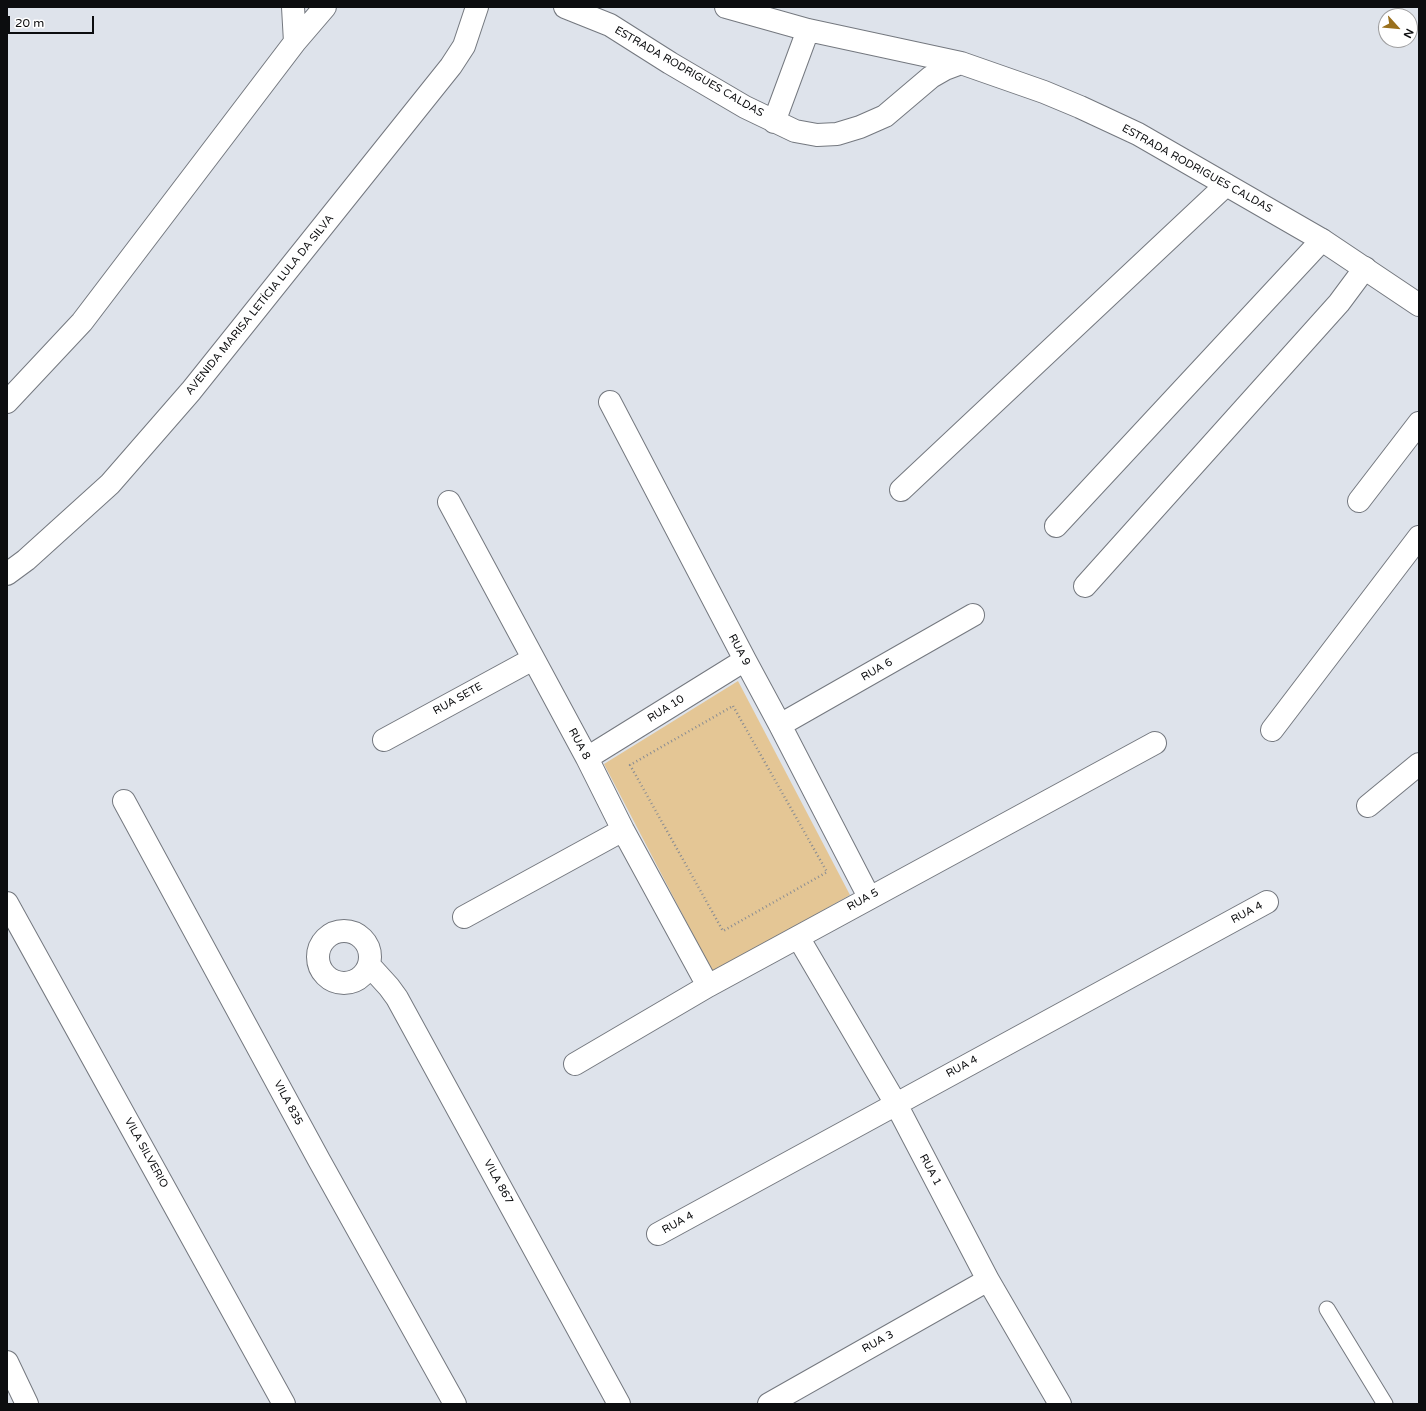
<!DOCTYPE html>
<html>
<head>
<meta charset="utf-8">
<style>
  body { margin:0 }
  #map { position:relative; width:1426px; height:1411px; overflow:hidden; background:#dee3eb; font-family:"Varela Round",sans-serif }
  canvas { display:block }
  .frame { position:absolute; inset:0; border:8px solid #0c0d0f; pointer-events:none }
  .north { position:absolute; left:1378px; top:8px; width:40px; height:40px; box-sizing:border-box; background:#fff; border:1px solid #9e9e9f; border-radius:50%; rotate:117deg; font-size:11px; font-weight:700; line-height:16px; text-align:center; color:#0c0d0f }
  .north::after { content:''; display:block; margin:auto; width:14px; height:18px; background:#9a701d; clip-path:polygon(50% 0,100% 100%,50% 72%,0 100%) }
  .scale { position:absolute; left:8px; top:16px; width:86px; height:18px; box-sizing:border-box; border:2px solid #0c0d0f; border-top:0; padding-left:5px; font-size:12px; line-height:14px; white-space:nowrap; color:#0c0d0f; -webkit-text-stroke:3px #fff; paint-order:stroke }
</style>
</head>
<body>
<div id="map">
<canvas width="1426" height="1411"></canvas>
<div class="frame"></div>
<div class="north">N</div>
<div class="scale">20 m</div>
</div>
<script>
const ctx = document.querySelector('canvas').getContext('2d');
ctx.lineJoin = 'round';
function fill(path, color) { ctx.fillStyle = color; ctx.fill(path, 'evenodd'); }
const toPath = rows => new Path2D(rows.map(r => 'M' + r).join(''));
function trace(path, color, width, dash) { ctx.strokeStyle = color; ctx.lineWidth = width; ctx.lineCap = dash ? 'butt' : 'round'; ctx.setLineDash(dash || []); ctx.stroke(path); }
function drawText(font, color, halo, rows, align = 'center') {
  ctx.font = font + ' "Varela Round",sans-serif'; ctx.lineWidth = 3; ctx.setLineDash([]); ctx.textBaseline = 'middle'; ctx.strokeStyle = halo; ctx.fillStyle = color; for (const [text, x, y, turn = 0] of rows) {
    ctx.save(); ctx.translate(x, y); ctx.rotate((+turn || 0) * Math.PI / 180); ctx.textAlign = isNaN(turn) ? turn : align; if (halo) ctx.strokeText(text, 0, 0); ctx.fillText(text, 0, 0); ctx.restore();
  }
}
fill(toPath([
  [738,681,850,895,713,973,604,764]
]), '#e4c695');
const lane = toPath([
  [1327,1309,1385,1404]
]);
const street = toPath([
  [293,7,295,42],
  [7,402,82,322,295,42,325,7],
  [610,402,745,660,780,725,869,897],
  [901,490,1226,185],
  [1359,501,1419,423],
  [449,502,587,758,623,830,708,986],
  [1056,526,1322,240],
  [7,574,26,560,110,484,191,391,451,66,464,46,477,7],
  [1085,586,1339,303,1365,268],
  [780,725,973,615],
  [1272,730,1419,537],
  [384,740,533,659],
  [587,758,745,660],
  [124,801,319,1160,455,1404],
  [1368,806,1419,764],
  [7,903,284,1404],
  [464,917,623,830],
  '318 957a26 26 0 1 1 52 0a26 26 0 1 1-52 0Z',
  [798,937,896,1104,988,1280,1060,1404],
  [369,965,389,987,397,998,619,1404],
  [575,1064,708,986,1155,743],
  [658,1234,1267,902],
  [7,1362,27,1404],
  [769,1404,988,1280]
]);
const secondary = toPath([
  [565,7,610,25,670,63,745,107,795,131,817,135,837,134,860,127,885,116,931,77,945,69,961,63],
  [726,7,808,30,961,63,1044,92,1080,107,1138,134,1322,240,1419,305],
  [774,122,808,30]
]);
trace(lane, '#74787f', 17);
trace(street, '#74787f', 24);
trace(secondary, '#74787f', 24);
trace(toPath([
  [733,706,827,872,723,931,630,765,733,706]
]), '#898c92', 2.5, [1, 3]);
trace(lane, '#fff', 15);
trace(street, '#fff', 22);
trace(secondary, '#fff', 22);
drawText('11px', '#0c0d0f', '#fff', [
  ["ESTRADA RODRIGUES CALDAS",689,72,30],
  ["ESTRADA RODRIGUES CALDAS",1197,169,29],
  ["AVENIDA MARISA LETÍCIA LULA DA SILVA",260,305,-51],
  ["RUA 9",739,650,62],
  ["RUA 6",877,670,-30],
  ["RUA SETE",458,699,-29],
  ["RUA 10",666,709,-32],
  ["RUA 8",579,744,62],
  ["RUA 5",863,900,-29],
  ["RUA 4",1247,913,-28],
  ["RUA 4",962,1067,-28],
  ["VILA 835",288,1103,62],
  ["VILA SILVERIO",146,1153,61],
  ["RUA 1",930,1170,62],
  ["VILA 867",498,1182,61],
  ["RUA 4",678,1223,-29],
  ["RUA 3",878,1342,-29]
]);
</script>
</body>
</html>
